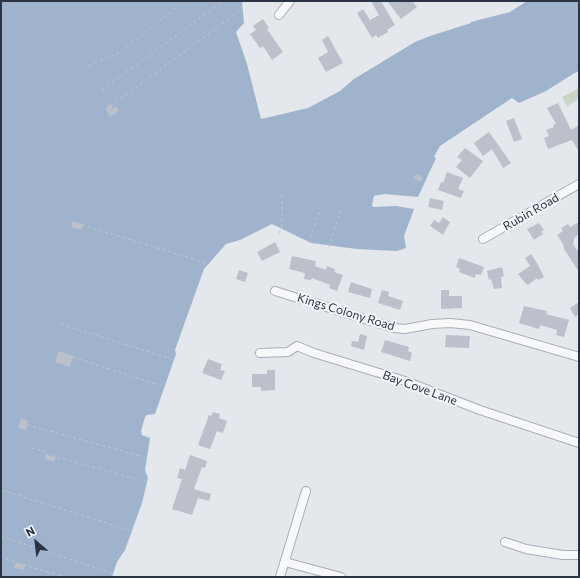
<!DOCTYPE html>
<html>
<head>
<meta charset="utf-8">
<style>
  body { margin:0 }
  #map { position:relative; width:580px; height:578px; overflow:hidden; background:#e4e7ec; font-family:Commissioner,sans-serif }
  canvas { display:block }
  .frame { position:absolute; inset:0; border:2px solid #2b3445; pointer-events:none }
  .north { position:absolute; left:16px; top:522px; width:40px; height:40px; -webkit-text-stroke:3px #f4f6f9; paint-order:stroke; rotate:332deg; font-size:11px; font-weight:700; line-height:16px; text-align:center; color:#2b3445 }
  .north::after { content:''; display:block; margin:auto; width:14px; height:18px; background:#2b3445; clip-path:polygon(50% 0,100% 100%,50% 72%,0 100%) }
</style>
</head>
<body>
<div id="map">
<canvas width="580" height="578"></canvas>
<div class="frame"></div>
<div class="north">N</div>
</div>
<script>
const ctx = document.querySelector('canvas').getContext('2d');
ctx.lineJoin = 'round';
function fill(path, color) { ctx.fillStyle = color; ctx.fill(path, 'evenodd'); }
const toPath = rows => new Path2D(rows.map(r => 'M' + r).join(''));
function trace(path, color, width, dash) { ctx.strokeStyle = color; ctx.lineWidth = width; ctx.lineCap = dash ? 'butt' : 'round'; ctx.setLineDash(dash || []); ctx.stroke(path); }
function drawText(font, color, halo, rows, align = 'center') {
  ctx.font = font + ' Commissioner,sans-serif'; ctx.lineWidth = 4; ctx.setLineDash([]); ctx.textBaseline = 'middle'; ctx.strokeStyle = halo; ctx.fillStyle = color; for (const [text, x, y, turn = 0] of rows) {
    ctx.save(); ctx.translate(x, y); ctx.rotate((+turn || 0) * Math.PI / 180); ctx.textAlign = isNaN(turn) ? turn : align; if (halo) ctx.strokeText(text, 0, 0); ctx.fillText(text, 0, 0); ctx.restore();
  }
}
fill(toPath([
  [579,88,579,99,567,106,562,97]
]), '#c9d6c5');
fill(toPath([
  [1,1,242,1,244,23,236,32,247,64,261,119,308,108,340,91,354,79,415,42,430,36,471,23,471,22,510,12,527,1,579,1,579,71,573,74,546,91,519,103,512,98,440,146,434,157,436,158,418,197,384,194,374,196,372,205,373,207,396,206,414,209,404,236,406,248,397,251,357,249,311,243,272,224,240,240,226,244,204,269,175,350,176,354,155,414,147,415,145,417,141,431,142,435,150,438,145,470,148,478,142,503,125,550,117,562,112,577,1,577]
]), '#9fb4cc');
fill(toPath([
  [371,1,381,1,395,25,387,30,388,32,378,38,376,35,372,38,357,13,363,9,370,20,379,15],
  [387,1,412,1,417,7,401,19],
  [263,19,269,28,267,29,283,52,272,60,263,46,260,48,250,34,256,30,253,26],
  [328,36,343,63,326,72,318,58,328,52,322,40],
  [558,103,571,130,579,125,579,152,572,140,548,149,544,138,549,136,546,130,554,127,553,125,556,124,547,108],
  [110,104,113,108,116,106,119,111,110,117,105,108],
  [514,118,522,139,514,142,506,121],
  [489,132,511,163,503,168,492,149,483,156,474,143],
  [465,148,483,161,470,178,456,167,462,160,457,157],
  [447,172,463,178,458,189,464,191,461,198,438,190,441,182,443,183],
  [416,174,423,177,421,182,413,178],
  [430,198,444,201,442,210,428,207],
  [443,217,450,222,443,235,430,226,434,220,439,223],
  [73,221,83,224,81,230,71,227],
  [579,222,579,234,575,237,573,244,579,253,579,272,564,249,563,244,557,235,563,231,561,228,568,224,570,227],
  [539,223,544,230,541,232,543,234,534,240,527,229],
  [275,242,280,252,262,261,257,252],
  [531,254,537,263,544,277,538,280,537,278,528,285,526,284,518,274,530,266,525,258],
  [292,256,316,261,315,266,326,270,327,266,335,269,334,272,343,275,337,291,329,288,330,285,312,278,311,280,304,279,305,273,289,269],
  [459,258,484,267,481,275,476,274,475,278,459,272,460,269,456,267],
  [502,267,504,276,501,277,502,288,494,289,491,279,489,280,487,271],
  [239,270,248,273,245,282,236,279],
  [351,282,372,289,370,298,348,292],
  [382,290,389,292,388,296,403,301,400,310,378,303],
  [441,290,449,290,449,296,462,296,462,308,441,309],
  [579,302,579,314,575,317,570,308],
  [524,306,547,311,546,314,569,320,564,337,556,335,557,330,540,325,539,329,519,323],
  [360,334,367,336,364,350,351,346,352,341,358,342],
  [446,335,470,336,469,348,445,347],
  [385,340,409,347,408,351,412,353,410,361,381,352],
  [59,351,73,356,70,367,55,362],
  [208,359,222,364,220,370,225,371,221,380,202,373],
  [267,370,275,370,275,390,261,391,261,387,252,387,252,374,267,374],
  [213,412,220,414,219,418,227,421,223,433,217,431,210,449,198,445,209,415,211,416],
  [21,419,28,420,26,430,18,428],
  [46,455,56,457,54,462,45,459],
  [190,455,207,461,205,468,202,467,194,489,211,494,209,501,198,498,192,515,172,509,182,479,177,478,180,468,185,470],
  [16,563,25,565,24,570,14,568]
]), '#bbc0ca');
const street = toPath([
  [279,15,290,1],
  [483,239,579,184],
  [275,291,394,328,405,329,432,324,450,323,470,325,579,357],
  [260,353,288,352,297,346,314,353,405,381,480,410,579,443],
  [505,542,526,549,563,555,579,555],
  [285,562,341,577],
  [280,577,306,491]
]);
trace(street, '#a9aeb7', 10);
trace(toPath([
  [89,66,120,52,185,1],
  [102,90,223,1],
  [111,106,242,9,241,4],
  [82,225,210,264],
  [279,233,282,227,282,193],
  [308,243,321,208],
  [329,247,341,210],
  [61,324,174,360],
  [73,357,165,387],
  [27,425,148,458],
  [31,448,45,451,45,454,147,482],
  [1,490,132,531],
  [1,536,114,574],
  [6,559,64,577]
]), '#c2c5cb', 1, [3, 3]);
trace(street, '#f7f8fa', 8);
drawText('12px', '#2b3445', '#f4f6f9', [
  ["Rubin Road",531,212,-30],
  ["Kings Colony Road",346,312,17],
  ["Bay Cove Lane",420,388,20]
]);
</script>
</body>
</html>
